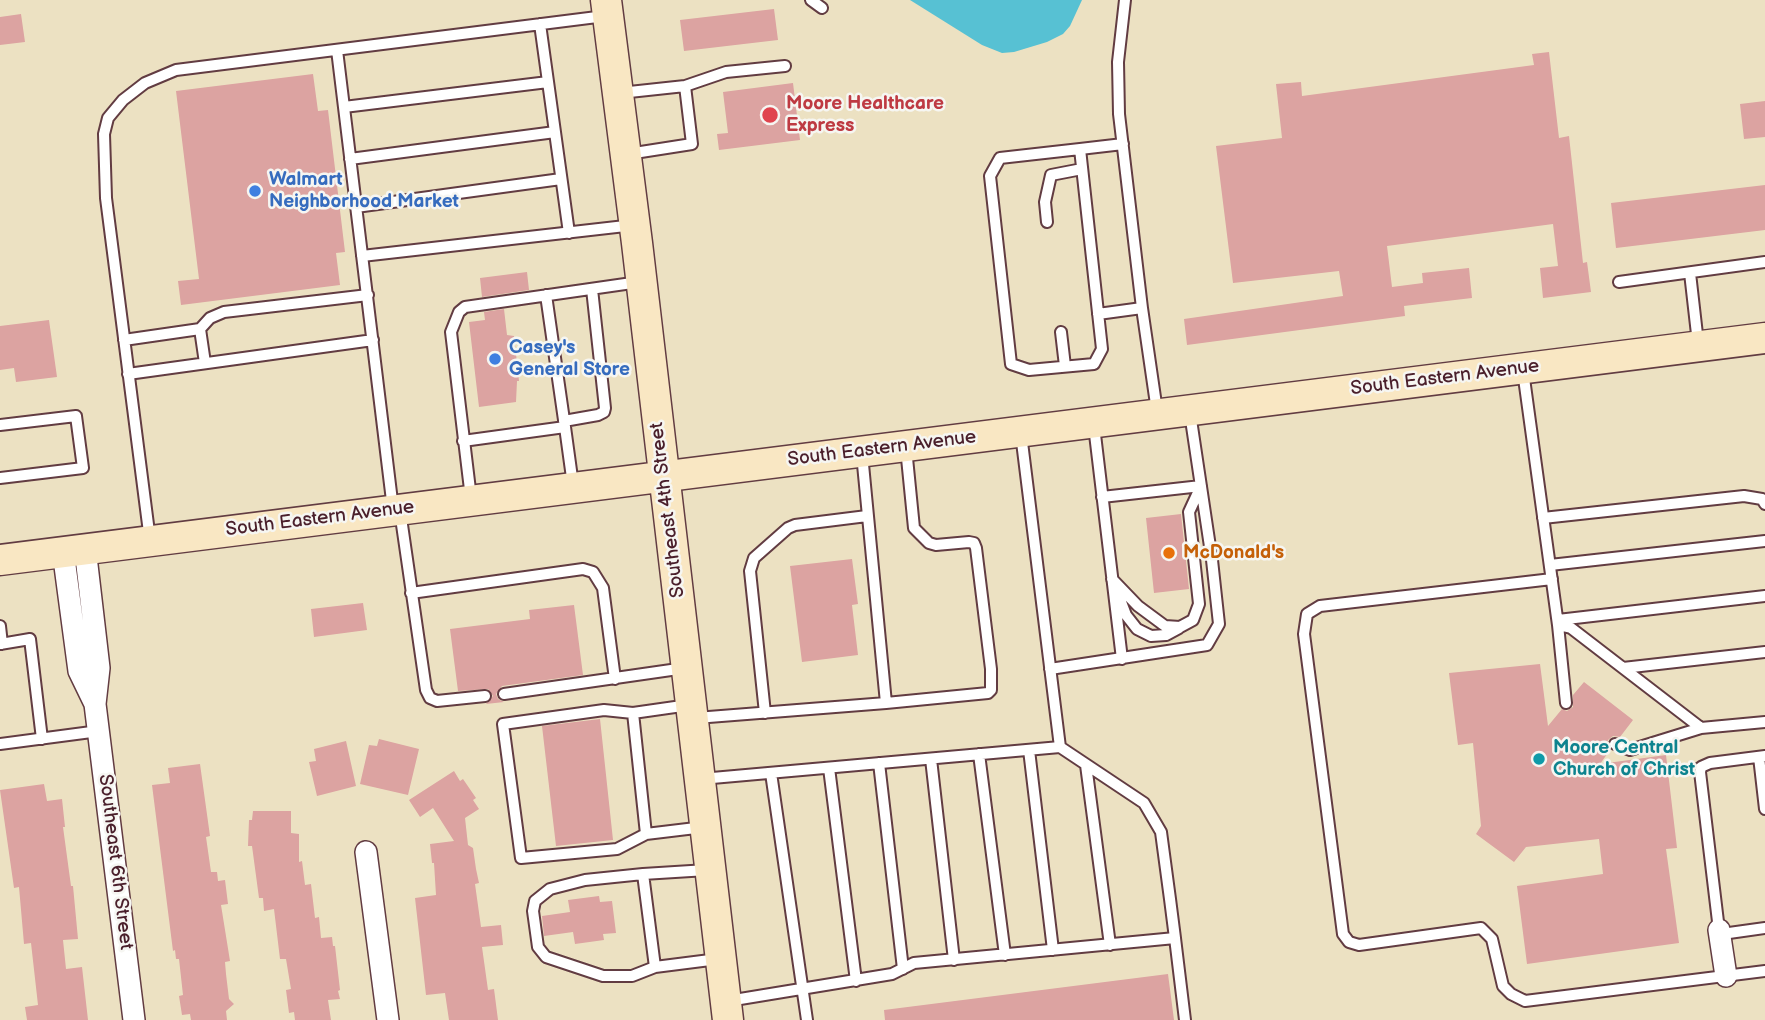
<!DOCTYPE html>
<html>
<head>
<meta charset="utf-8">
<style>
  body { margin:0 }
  canvas { display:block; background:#ece1c2 }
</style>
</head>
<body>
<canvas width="1765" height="1020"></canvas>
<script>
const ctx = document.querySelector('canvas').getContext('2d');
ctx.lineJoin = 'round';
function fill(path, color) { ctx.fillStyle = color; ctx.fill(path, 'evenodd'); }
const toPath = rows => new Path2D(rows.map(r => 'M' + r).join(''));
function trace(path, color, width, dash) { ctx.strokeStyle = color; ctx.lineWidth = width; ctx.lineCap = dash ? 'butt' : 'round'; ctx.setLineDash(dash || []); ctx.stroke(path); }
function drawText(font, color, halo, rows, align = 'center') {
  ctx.font = font + ' "Balsamiq Sans",sans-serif'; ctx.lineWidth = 5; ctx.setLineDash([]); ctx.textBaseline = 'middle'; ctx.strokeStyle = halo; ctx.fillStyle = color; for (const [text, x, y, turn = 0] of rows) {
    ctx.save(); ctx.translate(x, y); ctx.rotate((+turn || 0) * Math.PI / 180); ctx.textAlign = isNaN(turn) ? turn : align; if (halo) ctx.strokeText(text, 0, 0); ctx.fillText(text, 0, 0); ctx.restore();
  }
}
fill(toPath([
  [910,0,1082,0,1070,26,1063,34,1047,42,1014,52,1002,53,982,45]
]), '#57c1d3');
fill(toPath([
  [774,9,778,40,684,51,680,20],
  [21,14,25,42,0,45,0,17],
  [1549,52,1559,138,1569,136,1583,263,1587,262,1591,292,1543,298,1540,268,1558,266,1553,224,1387,246,1392,287,1423,283,1422,273,1469,268,1472,298,1404,306,1405,316,1187,345,1184,319,1343,296,1339,271,1233,283,1216,146,1282,138,1276,84,1301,82,1302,96,1534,65,1532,54],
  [313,74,318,111,328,110,345,252,336,253,340,285,181,305,178,281,199,279,176,91],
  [793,83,800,140,719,150,717,134,728,133,723,92],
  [1765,101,1765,137,1744,139,1740,104],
  [1765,185,1765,230,1616,248,1611,203],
  [527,272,529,290,482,297,480,278],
  [504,309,507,335,514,336,519,381,517,381,516,402,479,407,469,322,485,320,484,312],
  [49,320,57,377,16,382,14,368,0,370,0,326],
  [1181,514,1189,589,1154,593,1146,518],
  [852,559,858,604,852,605,858,655,802,662,790,566],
  [363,603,367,630,314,637,311,609],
  [574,605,583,675,502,686,496,694,498,699,504,702,486,704,493,696,488,689,458,691,450,629,530,619,529,610],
  [1540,664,1548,726,1562,709,1567,711,1573,707,1573,695,1584,682,1633,720,1620,737,1613,736,1608,740,1607,746,1610,750,1600,764,1666,755,1677,848,1666,849,1679,943,1527,964,1517,886,1603,874,1599,839,1526,847,1514,862,1476,834,1481,826,1473,743,1458,745,1449,673],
  [600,719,613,840,556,846,542,726],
  [379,739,419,749,408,795,360,784,369,745,377,746],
  [346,741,356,786,317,796,309,762,316,761,314,749],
  [200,764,210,836,206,837,211,872,217,872,218,881,225,880,228,904,221,905,230,961,225,962,226,974,229,999,234,1004,226,1011,227,1020,191,1020,190,1014,182,1015,179,996,183,995,179,959,176,959,175,950,173,951,152,785,170,783,168,768],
  [454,771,460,781,463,779,476,798,473,800,479,809,465,818,468,845,473,848,476,869,479,883,475,884,481,927,501,925,503,945,482,947,488,990,494,989,498,1020,449,1020,445,993,426,995,415,898,436,895,434,863,432,863,430,844,454,841,433,808,420,817,409,800],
  [44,784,47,801,62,799,65,827,63,827,71,886,73,886,78,939,63,940,66,969,82,967,88,1020,27,1020,25,1007,38,1005,31,943,24,944,19,887,14,888,0,790],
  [253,811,291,811,291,833,299,834,299,862,302,861,305,885,311,884,315,918,319,917,321,938,332,937,333,946,335,946,340,990,338,991,340,999,328,1000,331,1020,295,1020,294,1012,289,1013,286,990,291,989,286,959,280,959,274,909,264,911,263,898,259,898,252,846,248,846,249,820,252,820],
  [599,896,600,902,612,901,616,933,603,934,604,940,575,944,573,932,544,936,542,916,570,912,568,900],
  [1168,974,1174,1020,885,1020,884,1010]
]), '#dca3a1');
const service = toPath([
  [811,0,822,8],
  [1125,0,1118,62,1119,114,1142,308,1157,411],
  [540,24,569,233],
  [337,50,393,509],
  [620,93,685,86,726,72,785,66],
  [344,107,548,82],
  [1080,149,1102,349,1094,364,1029,370,1011,364,990,176,1000,158,1080,149,1123,144],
  [628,154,692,144,685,86],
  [350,159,555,132],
  [356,207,561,179],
  [1047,222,1045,202,1051,175,1082,169],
  [362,256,634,225],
  [1690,273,1698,343],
  [1619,282,1765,262],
  [546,295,565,427],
  [1098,314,1142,308],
  [200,329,205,363],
  [1061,332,1065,366],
  [124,340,200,329,210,318,224,312,368,295],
  [1523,371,1558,625,1571,628,1701,728,1765,722],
  [128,374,373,340],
  [564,421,598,415,604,412,605,408,592,289],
  [0,425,76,416,83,468,0,478],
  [1094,426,1122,659],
  [1021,434,1060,747],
  [463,441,565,427,573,485],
  [862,454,886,703],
  [1102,497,1201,486],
  [471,498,451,332,459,312,465,307,639,282],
  [400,511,426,690,430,698,437,701,485,696],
  [1543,518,1744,496,1762,499,1765,504],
  [150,540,106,198,104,134,108,118,123,100,145,83,176,70,605,16],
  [1550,565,1765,541],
  [1112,579,1138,606,1165,626,1180,627,1193,620,1199,604,1189,512,1201,486],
  [1552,579,1320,606,1307,614,1304,634,1343,934,1349,942,1359,945,1481,928,1492,939,1503,986,1511,994,1525,1001,1765,971],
  [411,593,583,569,593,572,603,588,615,679],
  [1118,594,1126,615,1137,629,1151,636,1166,635,1179,628],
  [1558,620,1765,596],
  [1558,625,1566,703],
  [0,626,2,644],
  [0,644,30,639,42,739],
  [1623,668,1765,652],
  [1050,669,1207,645,1219,624,1212,560,1190,413],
  [504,694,685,668],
  [689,705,633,713,604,710,503,724,521,858,617,849,646,834,704,827],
  [633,713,646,834],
  [765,713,750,571,754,558,788,528,795,525,867,516],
  [696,718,886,703,988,693,991,690,991,669,976,548,974,543,969,542,936,545,929,543,914,528,906,448],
  [0,744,99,731],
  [1615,744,1630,750,1701,728],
  [1029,750,1053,950],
  [979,754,1005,955],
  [1765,756,1710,763,1701,767,1700,772,1719,930,1729,933,1765,928],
  [1759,757,1765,809],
  [931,759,954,960],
  [879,763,903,969],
  [1086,765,1110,945],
  [829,768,856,981],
  [771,773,807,1020],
  [701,779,1060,747,1144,803,1161,832,1170,899,1175,938,914,963,892,974,728,1001],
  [707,870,643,874,655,967,718,959],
  [643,874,585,880,550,889,535,901,533,911,538,947,546,957,603,976,632,976,655,967],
  [1175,938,1185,1020]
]);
const minor = toPath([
  [85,548,99,668,95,704,134,1020],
  [63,551,79,671,95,704],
  [366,852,388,1020],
  [1719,930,1726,976]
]);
const secondary = toPath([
  [606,0,637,243,728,1020],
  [0,560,1765,338]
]);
trace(service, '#623c42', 14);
trace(minor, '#623c42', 24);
trace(secondary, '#623c42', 33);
trace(service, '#fff', 10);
trace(minor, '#fff', 21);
trace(secondary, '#f9e7c3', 30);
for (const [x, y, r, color] of [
  [770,115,9,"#e0444e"],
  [255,191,7,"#3f7fe0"],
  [495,359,7,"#3f7fe0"],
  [1169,553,7,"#e8710a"],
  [1539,759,7,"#0f9aa8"]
]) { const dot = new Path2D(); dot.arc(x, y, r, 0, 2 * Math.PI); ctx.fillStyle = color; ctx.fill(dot); trace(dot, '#f6f6f2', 2.5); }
drawText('bold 19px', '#be3a42', '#f6f6f2', [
  ["Moore Healthcare",786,104],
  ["Express",786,126]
], 'left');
drawText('bold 19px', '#366cbe', '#f6f6f2', [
  ["Walmart",269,180],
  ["Neighborhood Market",269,202],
  ["Casey's",509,348],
  ["General Store",509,370]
], 'left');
drawText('19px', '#4a1f2b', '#f6f6f2', [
  ["South Eastern Avenue",1445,378,-7],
  ["South Eastern Avenue",882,449,-7],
  ["Southeast 4th Street",668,510,-97],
  ["South Eastern Avenue",320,519,-7],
  ["Southeast 6th Street",115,862,83]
]);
drawText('bold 19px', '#c56008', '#f6f6f2', [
  ["McDonald's",1183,553]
], 'left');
drawText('bold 19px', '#0d838f', '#f6f6f2', [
  ["Moore Central",1553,748],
  ["Church of Christ",1553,770]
], 'left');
</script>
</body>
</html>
